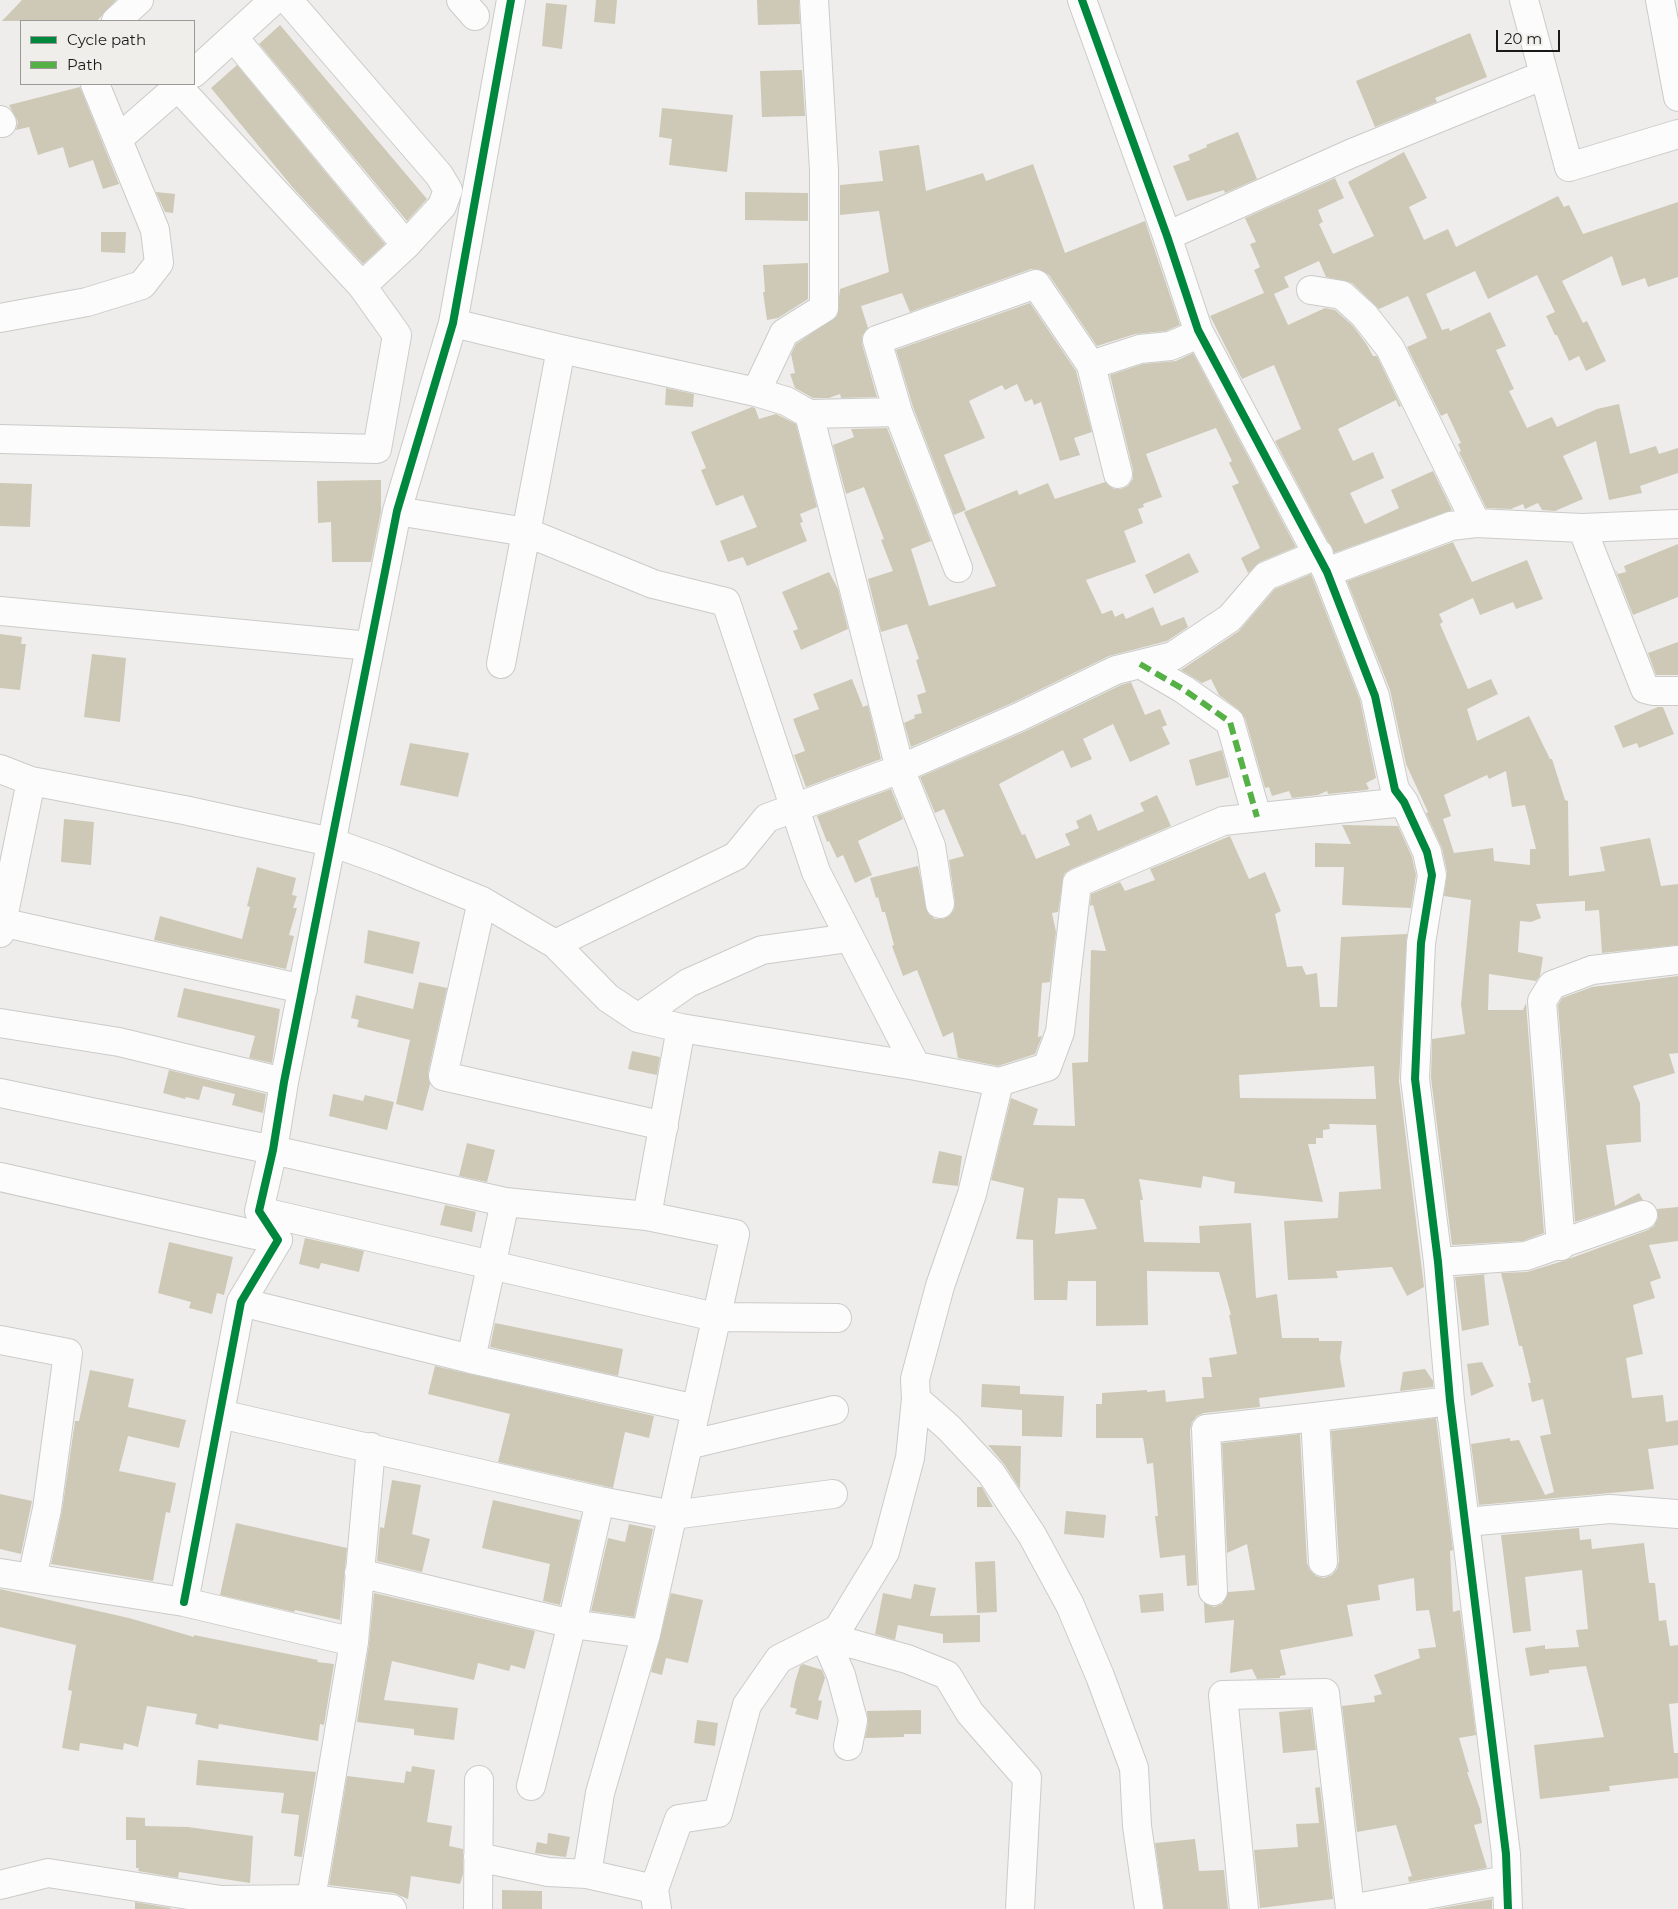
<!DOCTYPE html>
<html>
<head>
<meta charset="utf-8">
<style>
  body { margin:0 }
  #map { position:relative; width:1678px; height:1909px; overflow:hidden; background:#eeedeb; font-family:Montserrat,sans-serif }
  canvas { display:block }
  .legend { position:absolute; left:20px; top:20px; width:175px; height:65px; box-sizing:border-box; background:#efeeea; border:1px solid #9a9996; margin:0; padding:6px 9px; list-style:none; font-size:15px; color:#1a1a18 }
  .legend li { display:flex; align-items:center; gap:10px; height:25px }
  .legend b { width:25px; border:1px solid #9a9996 }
  .scale { position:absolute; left:1496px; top:30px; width:64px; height:22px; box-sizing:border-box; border:2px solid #1a1a18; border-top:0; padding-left:6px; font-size:15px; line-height:18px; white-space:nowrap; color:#1a1a18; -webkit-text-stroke:4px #efeeea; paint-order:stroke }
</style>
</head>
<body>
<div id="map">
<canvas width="1678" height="1909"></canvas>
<ul class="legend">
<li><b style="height:6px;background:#00873e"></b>Cycle path</li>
<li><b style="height:6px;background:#55b145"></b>Path</li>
</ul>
<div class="scale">20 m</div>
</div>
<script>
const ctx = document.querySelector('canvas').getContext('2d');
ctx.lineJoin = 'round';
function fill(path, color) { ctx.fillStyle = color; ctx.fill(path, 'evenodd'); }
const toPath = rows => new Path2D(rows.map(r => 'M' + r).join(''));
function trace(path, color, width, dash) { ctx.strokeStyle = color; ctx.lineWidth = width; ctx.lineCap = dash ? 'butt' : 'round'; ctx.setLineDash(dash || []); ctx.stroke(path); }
fill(toPath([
  [22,0,116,0,97,21,2,21],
  [596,0,617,0,615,24,594,22],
  [757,0,799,0,800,24,758,25],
  [546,3,567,5,562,49,542,46],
  [280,25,427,199,407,221,259,44],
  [1470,33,1487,77,1435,98,1437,102,1375,127,1356,81],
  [237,65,385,244,363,264,294,189,211,88],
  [802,70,805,116,762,117,760,71],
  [80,87,119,184,103,189,93,160,69,168,63,147,38,155,29,127,16,130,18,122,9,105],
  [662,108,733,115,727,172,669,165,672,139,659,137],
  [1238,132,1257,179,1225,193,1224,190,1187,201,1173,166,1190,160,1188,155,1207,147,1206,145],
  [919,145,926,191,983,173,986,181,1033,164,1065,253,1145,221,1180,325,1166,331,1135,334,1097,346,1049,275,1038,269,1031,269,910,312,902,293,861,306,868,328,862,336,862,344,877,397,841,398,840,394,829,398,813,398,795,388,790,374,795,373,791,354,796,344,837,316,840,289,889,272,879,211,840,215,840,185,883,181,879,151],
  [1404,152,1427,198,1409,207,1424,240,1448,229,1456,247,1558,196,1564,207,1569,205,1583,234,1678,202,1678,277,1648,287,1645,278,1622,286,1612,256,1562,281,1583,323,1587,321,1606,361,1586,371,1579,356,1569,361,1557,335,1555,335,1546,316,1555,312,1537,275,1488,299,1475,271,1426,294,1442,330,1449,328,1450,331,1490,312,1506,346,1496,350,1514,389,1509,391,1527,428,1552,417,1557,427,1597,409,1619,404,1630,454,1656,446,1659,454,1678,448,1678,473,1640,486,1642,493,1609,500,1596,441,1563,456,1583,499,1555,511,1542,510,1538,503,1525,509,1523,504,1511,509,1486,508,1459,452,1461,451,1458,444,1461,443,1447,413,1441,416,1407,347,1427,338,1408,296,1379,309,1352,283,1326,277,1319,261,1284,277,1289,287,1274,294,1288,325,1325,308,1335,310,1353,326,1367,345,1373,356,1377,356,1401,406,1399,407,1396,400,1338,429,1353,461,1373,452,1384,478,1350,493,1365,524,1399,508,1391,490,1433,471,1452,510,1334,553,1275,441,1301,429,1274,365,1242,379,1210,316,1264,293,1254,270,1260,267,1250,244,1256,242,1245,218,1335,178,1344,198,1318,210,1323,222,1319,224,1333,254,1374,236,1348,182],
  [156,192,175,194,173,213,165,212],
  [745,192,808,193,808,221,745,220],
  [101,232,126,232,125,253,101,252],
  [808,263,808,299,778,318,767,320,763,292,765,292,763,265],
  [1030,303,1076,371,1092,432,1074,438,1080,455,1060,461,1041,402,1034,405,1032,399,1025,402,1017,384,1005,390,1002,385,969,401,985,438,944,455,966,510,954,515,913,407,896,350],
  [1193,353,1296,547,1260,562,1248,573,1241,558,1260,548,1232,486,1239,483,1229,463,1232,461,1216,428,1146,454,1162,497,1143,504,1144,507,1138,509,1143,523,1124,531,1136,562,1086,580,1102,614,1112,610,1115,617,1123,613,1126,619,1153,607,1161,626,1184,617,1188,627,1167,641,1109,656,1012,703,911,747,904,723,915,718,914,715,922,713,917,695,926,692,916,660,919,659,907,624,881,632,868,579,893,571,881,540,884,539,864,487,846,494,833,445,854,437,851,429,887,428,931,541,911,549,929,606,996,586,964,512,1017,490,1019,495,1048,483,1055,499,1105,482,1114,489,1121,489,1128,486,1133,479,1133,470,1110,375,1143,364,1176,361],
  [666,388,694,394,693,407,665,405],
  [752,407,755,408,759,419,776,414,796,424,817,507,800,514,803,522,800,523,807,541,747,566,743,557,728,562,720,541,757,527,743,495,716,506,701,470,706,468,691,432],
  [381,480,381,511,371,562,332,562,331,522,318,523,317,481],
  [0,483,32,484,30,527,0,526],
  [1453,542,1472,582,1527,560,1543,599,1516,609,1513,602,1480,615,1473,598,1439,614,1443,622,1440,624,1468,689,1491,679,1498,694,1467,709,1477,741,1529,716,1550,759,1552,759,1565,800,1568,801,1569,876,1605,871,1600,847,1650,838,1661,886,1678,884,1678,945,1602,953,1599,910,1585,911,1585,901,1536,904,1541,918,1531,922,1520,921,1518,952,1543,957,1540,976,1536,981,1489,974,1488,1010,1523,1010,1526,1003,1544,1233,1523,1241,1452,1245,1431,1078,1432,1039,1465,1034,1461,1004,1471,900,1444,896,1447,872,1442,848,1426,813,1428,812,1406,764,1390,690,1347,581],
  [1506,771,1512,807,1525,805,1536,849,1530,849,1530,865,1494,861,1493,848,1454,853,1443,819,1451,816,1444,795,1487,775,1489,779],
  [1678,544,1678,597,1633,615,1615,569,1618,574,1626,572,1624,566],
  [1189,553,1199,572,1154,594,1145,575],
  [829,572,838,589,848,629,801,650,793,631,798,629,782,592],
  [1311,574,1360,700,1376,778,1366,783,1369,789,1367,790,1328,794,1327,791,1318,795,1292,798,1289,791,1272,796,1269,787,1265,788,1245,718,1239,710,1219,695,1211,679,1202,683,1181,670,1239,631,1275,589],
  [0,634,22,637,21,644,26,644,20,690,0,688],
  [1678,642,1678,675,1656,675,1648,653],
  [92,654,126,658,120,722,84,717],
  [852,679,863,707,868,705,881,759,806,787,794,755,805,751,793,719,819,709,813,694],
  [1131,682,1145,715,1160,709,1167,725,1162,727,1170,744,1130,762,1113,724,1083,739,1092,759,1071,768,1063,750,999,784,1022,835,1025,834,1036,859,1070,845,1065,834,1079,828,1076,821,1091,814,1098,831,1144,811,1140,803,1157,795,1171,826,1071,869,1064,874,1058,912,1052,913,1056,932,1050,982,1042,983,1038,1037,1042,1036,1035,1054,998,1066,958,1058,953,1032,943,1037,917,970,903,976,892,946,894,945,885,912,882,912,878,897,876,898,870,878,918,866,928,913,935,919,942,919,949,916,954,910,955,902,949,860,964,856,944,809,935,813,920,777,1026,731,1121,685],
  [1658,707,1663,707,1674,734,1639,748,1637,743,1623,748,1614,726],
  [410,743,469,753,458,797,400,785],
  [1222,750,1229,777,1196,786,1189,760],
  [891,789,903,819,858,841,872,875,855,883,843,855,837,858,829,841,827,842,817,816],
  [64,819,94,822,91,865,61,862],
  [1342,825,1398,826,1412,857,1416,875,1411,908,1342,905,1344,867,1315,867,1315,843,1351,844],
  [1230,836,1249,879,1265,872,1281,911,1275,914,1287,967,1302,966,1306,975,1317,973,1320,1007,1337,1007,1341,937,1407,934,1399,1081,1424,1287,1407,1296,1392,1267,1336,1271,1338,1278,1288,1280,1284,1221,1338,1218,1339,1192,1381,1189,1376,1125,1329,1124,1330,1129,1323,1130,1323,1138,1316,1138,1316,1144,1308,1144,1323,1202,1234,1193,1235,1182,1203,1176,1201,1188,1139,1179,1143,1200,1140,1200,1144,1242,1200,1243,1199,1226,1251,1223,1256,1298,1277,1294,1282,1338,1319,1338,1319,1341,1342,1341,1340,1358,1345,1387,1259,1398,1260,1407,1204,1413,1197,1416,1192,1422,1190,1430,1197,1585,1187,1586,1185,1555,1160,1558,1155,1516,1158,1516,1153,1463,1147,1464,1143,1438,1096,1438,1096,1404,1102,1404,1102,1393,1147,1390,1147,1392,1165,1390,1166,1402,1204,1398,1202,1377,1212,1377,1209,1358,1237,1354,1229,1315,1231,1315,1219,1272,1147,1271,1148,1325,1096,1326,1096,1281,1068,1281,1067,1300,1034,1300,1033,1240,1016,1239,1024,1188,991,1180,1011,1098,1038,1109,1033,1125,1075,1126,1072,1063,1088,1062,1091,950,1106,951,1093,905,1090,906,1091,894,1120,882,1125,891,1155,880,1150,869],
  [1374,1066,1376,1099,1240,1098,1239,1075],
  [1058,1198,1084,1199,1097,1229,1055,1234],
  [257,867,296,878,292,895,297,896,293,908,297,908,289,935,294,936,286,969,154,940,160,916,242,939,250,907,247,906],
  [368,930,420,942,413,974,364,963],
  [1678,976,1678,1053,1669,1054,1675,1073,1633,1086,1640,1103,1641,1142,1606,1145,1615,1206,1639,1193,1643,1200,1575,1222,1558,1005,1562,998,1592,987],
  [419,982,447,988,428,1073,430,1084,423,1111,396,1104,410,1040,357,1027,359,1020,351,1018,356,995,413,1009],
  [184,988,280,1009,272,1063,249,1058,255,1036,177,1017],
  [632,1051,660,1057,657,1075,628,1069],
  [169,1070,266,1094,263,1113,232,1105,235,1094,203,1086,199,1100,186,1097,185,1099,163,1093],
  [333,1094,363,1101,365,1095,394,1102,387,1130,329,1116],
  [467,1143,495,1150,487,1182,459,1176],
  [939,1151,962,1156,958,1186,932,1183],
  [445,1205,476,1212,472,1232,440,1225],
  [1678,1207,1678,1241,1649,1245,1661,1278,1650,1282,1655,1298,1633,1305,1643,1354,1626,1358,1632,1398,1663,1395,1666,1422,1678,1420,1678,1445,1648,1449,1654,1489,1479,1505,1471,1444,1510,1438,1510,1441,1519,1440,1545,1495,1554,1492,1540,1436,1551,1434,1543,1399,1532,1402,1528,1383,1531,1383,1522,1346,1519,1346,1501,1273,1527,1272,1563,1261,1648,1230,1654,1226,1658,1218,1657,1209],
  [305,1238,364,1251,359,1272,321,1263,319,1269,299,1264],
  [169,1242,233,1257,224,1295,217,1293,212,1314,189,1308,191,1302,158,1293],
  [1488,1274,1484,1275,1489,1325,1462,1331,1455,1277],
  [495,1323,623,1349,618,1376,490,1347],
  [1482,1362,1494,1386,1471,1396,1467,1364],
  [435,1366,654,1416,649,1438,625,1432,613,1488,498,1462,510,1414,428,1394],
  [1425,1369,1433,1381,1433,1387,1400,1391,1403,1372],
  [90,1370,134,1379,128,1407,186,1420,179,1448,128,1436,119,1471,176,1483,170,1513,166,1512,153,1581,51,1564,62,1511,75,1421,79,1421],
  [982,1384,1020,1386,1020,1394,1064,1396,1062,1437,1022,1436,1022,1410,981,1407],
  [1436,1418,1453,1550,1450,1551,1453,1612,1460,1610,1476,1735,1459,1738,1469,1772,1467,1772,1480,1809,1482,1823,1474,1825,1487,1868,1409,1882,1408,1877,1412,1876,1396,1825,1357,1832,1342,1706,1375,1702,1374,1696,1382,1694,1374,1675,1420,1658,1418,1649,1436,1647,1429,1610,1416,1611,1414,1578,1378,1585,1380,1600,1347,1605,1353,1636,1280,1650,1286,1675,1280,1676,1280,1678,1257,1679,1252,1669,1230,1673,1234,1620,1205,1623,1204,1603,1214,1607,1222,1604,1228,1592,1255,1590,1247,1544,1227,1553,1222,1443,1300,1434,1307,1563,1310,1570,1316,1576,1324,1578,1332,1575,1337,1569,1339,1561,1331,1431],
  [988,1445,1021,1446,1020,1489,1004,1464],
  [392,1480,421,1485,412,1534,430,1539,422,1572,377,1561,380,1527,384,1528],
  [977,1487,982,1487,993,1507,977,1507],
  [0,1494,32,1501,21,1554,0,1549],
  [493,1500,580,1520,560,1605,543,1601,550,1564,482,1548],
  [1066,1511,1106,1515,1104,1538,1064,1534],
  [236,1523,347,1548,340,1620,295,1610,294,1612,220,1595],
  [629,1524,653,1529,634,1617,591,1611,608,1538,625,1542],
  [1579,1528,1580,1540,1591,1539,1592,1549,1644,1543,1649,1583,1655,1583,1659,1621,1666,1620,1670,1646,1678,1645,1678,1703,1669,1704,1674,1753,1678,1753,1678,1778,1609,1786,1610,1791,1540,1799,1534,1745,1604,1737,1586,1666,1549,1670,1549,1673,1530,1676,1525,1648,1545,1645,1545,1649,1579,1647,1576,1630,1588,1629,1582,1570,1525,1577,1531,1631,1513,1633,1501,1535],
  [995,1561,997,1612,977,1613,975,1562],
  [914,1584,936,1588,930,1616,980,1615,980,1642,943,1643,943,1634,898,1625,895,1640,875,1634,883,1593,911,1599],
  [0,1589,129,1618,194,1637,194,1635,318,1660,317,1662,334,1664,324,1725,320,1724,318,1741,219,1724,218,1729,195,1724,197,1714,147,1706,138,1747,124,1743,123,1750,80,1743,79,1751,62,1748,72,1691,68,1690,76,1645,0,1627],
  [374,1593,535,1631,525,1669,511,1665,509,1671,478,1663,474,1680,392,1661,384,1700,458,1708,454,1740,414,1735,414,1729,357,1722,369,1644],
  [671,1593,703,1600,688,1663,666,1658,662,1675,651,1672],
  [1163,1593,1164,1611,1141,1613,1139,1595],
  [803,1664,822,1670,825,1678,818,1700,822,1701,818,1720,795,1714,797,1709,790,1707,795,1682,800,1666],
  [1311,1709,1316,1750,1283,1753,1279,1712],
  [921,1710,921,1734,904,1734,904,1737,865,1738,868,1723,867,1711],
  [697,1720,718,1723,715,1746,694,1743],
  [198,1760,316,1772,302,1857,294,1856,299,1815,281,1813,284,1793,196,1785],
  [412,1766,435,1770,427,1822,452,1826,449,1846,463,1849,463,1874,460,1884,411,1876,408,1899,394,1893,329,1885,347,1776,404,1783,406,1771,411,1772],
  [1320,1787,1333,1899,1260,1908,1254,1850,1298,1847,1296,1824,1319,1823,1315,1788],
  [126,1817,145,1818,145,1826,188,1827,253,1836,250,1883,179,1872,178,1878,138,1871,139,1868,136,1868,136,1840,126,1840],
  [548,1833,570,1837,566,1857,535,1853,537,1842,547,1844],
  [1195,1839,1199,1871,1224,1870,1228,1909,1164,1909,1155,1843],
  [502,1890,542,1891,542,1909,502,1909],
  [1492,1899,1492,1909,1436,1909],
  [135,1902,171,1908,171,1909,135,1909]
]), '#cec9b6');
const minor = toPath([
  [288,0,439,175,448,190,442,206,406,245,362,286],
  [461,0,475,16],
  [1082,0,1167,236,1198,330,1327,572,1375,696,1395,790,1404,802,1427,852,1432,875,1421,943,1415,1079,1438,1262,1450,1401,1506,1854,1508,1909],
  [1524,0,1569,167,1678,134],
  [1660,0,1678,97],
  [116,21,139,0],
  [234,38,406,245],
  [194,73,274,0],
  [0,120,2,123,0,123],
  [118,139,181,84],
  [1167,236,1350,154,1544,75],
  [1311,290,1342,295,1364,315,1390,348,1476,523],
  [0,318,87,302,142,285,159,263,155,230,95,84],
  [453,323,561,349,756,392,784,333,824,308,824,170,814,0],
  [1091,365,1118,474],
  [756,392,786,401,809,414,898,412],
  [809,414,900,769,931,846,940,904],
  [0,439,377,449,397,335,362,286,178,87],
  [397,511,526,532,653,584,726,602,816,872,916,1066],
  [1582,528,1678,524],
  [958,568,898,412,877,340,1036,284,1091,365,1140,349,1170,346,1194,336,1198,330],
  [1327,572,1451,526,1476,523,1582,528,1645,689,1653,691,1678,691],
  [0,611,370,646],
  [501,664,561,349],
  [1140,664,1183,689,1230,722,1257,817],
  [0,769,31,781,184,810,331,842,384,861,482,901,555,944,608,998,638,1018,681,1028,916,1066,999,1082,1047,1067,1060,1032,1077,883,1223,821,1404,802],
  [482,901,443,1076,664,1126],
  [0,922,303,989],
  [0,933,31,781],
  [555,944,736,856,767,818,900,769,1019,717,1116,670,1173,656,1230,618,1266,576,1319,554],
  [638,1018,688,983,762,950,849,938],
  [0,1023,119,1042,284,1082],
  [0,1093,273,1150,505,1202,647,1216,735,1234,646,1634,600,1793,587,1874],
  [0,1177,278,1240],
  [259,1211,715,1317,837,1318],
  [647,1216,681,1028],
  [1561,1246,1542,1001,1552,985,1592,970,1678,960],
  [1438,1262,1526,1256,1643,1215],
  [241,1302,471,1359,696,1409],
  [0,1340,68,1353,47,1509,32,1578],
  [471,1359,505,1202],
  [916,1399,949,1428,991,1473,1032,1535,1070,1605,1100,1676,1134,1768,1137,1826,1149,1909],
  [220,1414,600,1501,673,1515,833,1494],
  [688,1445,834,1410],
  [1466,1522,1610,1509,1678,1514],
  [1323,1562,1315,1417,1450,1401],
  [0,1573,184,1602,354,1642],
  [359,1573,572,1624,646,1634],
  [1213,1591,1206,1429,1315,1417],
  [184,1602,241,1302,278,1240,259,1211,273,1150,284,1082,397,511,453,323,511,0],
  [848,1746,853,1720,841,1675,824,1636,907,1659,947,1675,970,1713,1027,1778,1020,1909],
  [531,1786,572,1624,600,1501],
  [478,1857,548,1872,587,1874,654,1889,657,1909],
  [0,1885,48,1873,221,1900,311,1899,392,1909],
  [654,1889,679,1819,718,1813,747,1705,779,1659,838,1629,885,1552,910,1458,916,1399,915,1379,940,1286,972,1194,999,1082],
  [311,1899,354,1642,371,1447],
  [478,1909,479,1780],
  [1244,1909,1223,1695,1325,1693,1350,1909],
  [1351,1909,1506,1880]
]);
trace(minor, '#cbcbc9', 30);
trace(minor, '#fcfcfc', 28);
trace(toPath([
  [1140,664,1183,689,1230,722,1257,817]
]), '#55b145', 6, [12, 6]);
trace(toPath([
  [1082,0,1167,236,1198,330,1327,572,1375,696,1395,790,1404,802,1427,852,1432,875,1421,943,1415,1079,1438,1262,1450,1401,1506,1854,1508,1909],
  [184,1602,241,1302,278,1240,259,1211,273,1150,284,1082,397,511,453,323,511,0]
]), '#00873e', 8);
</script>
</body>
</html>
